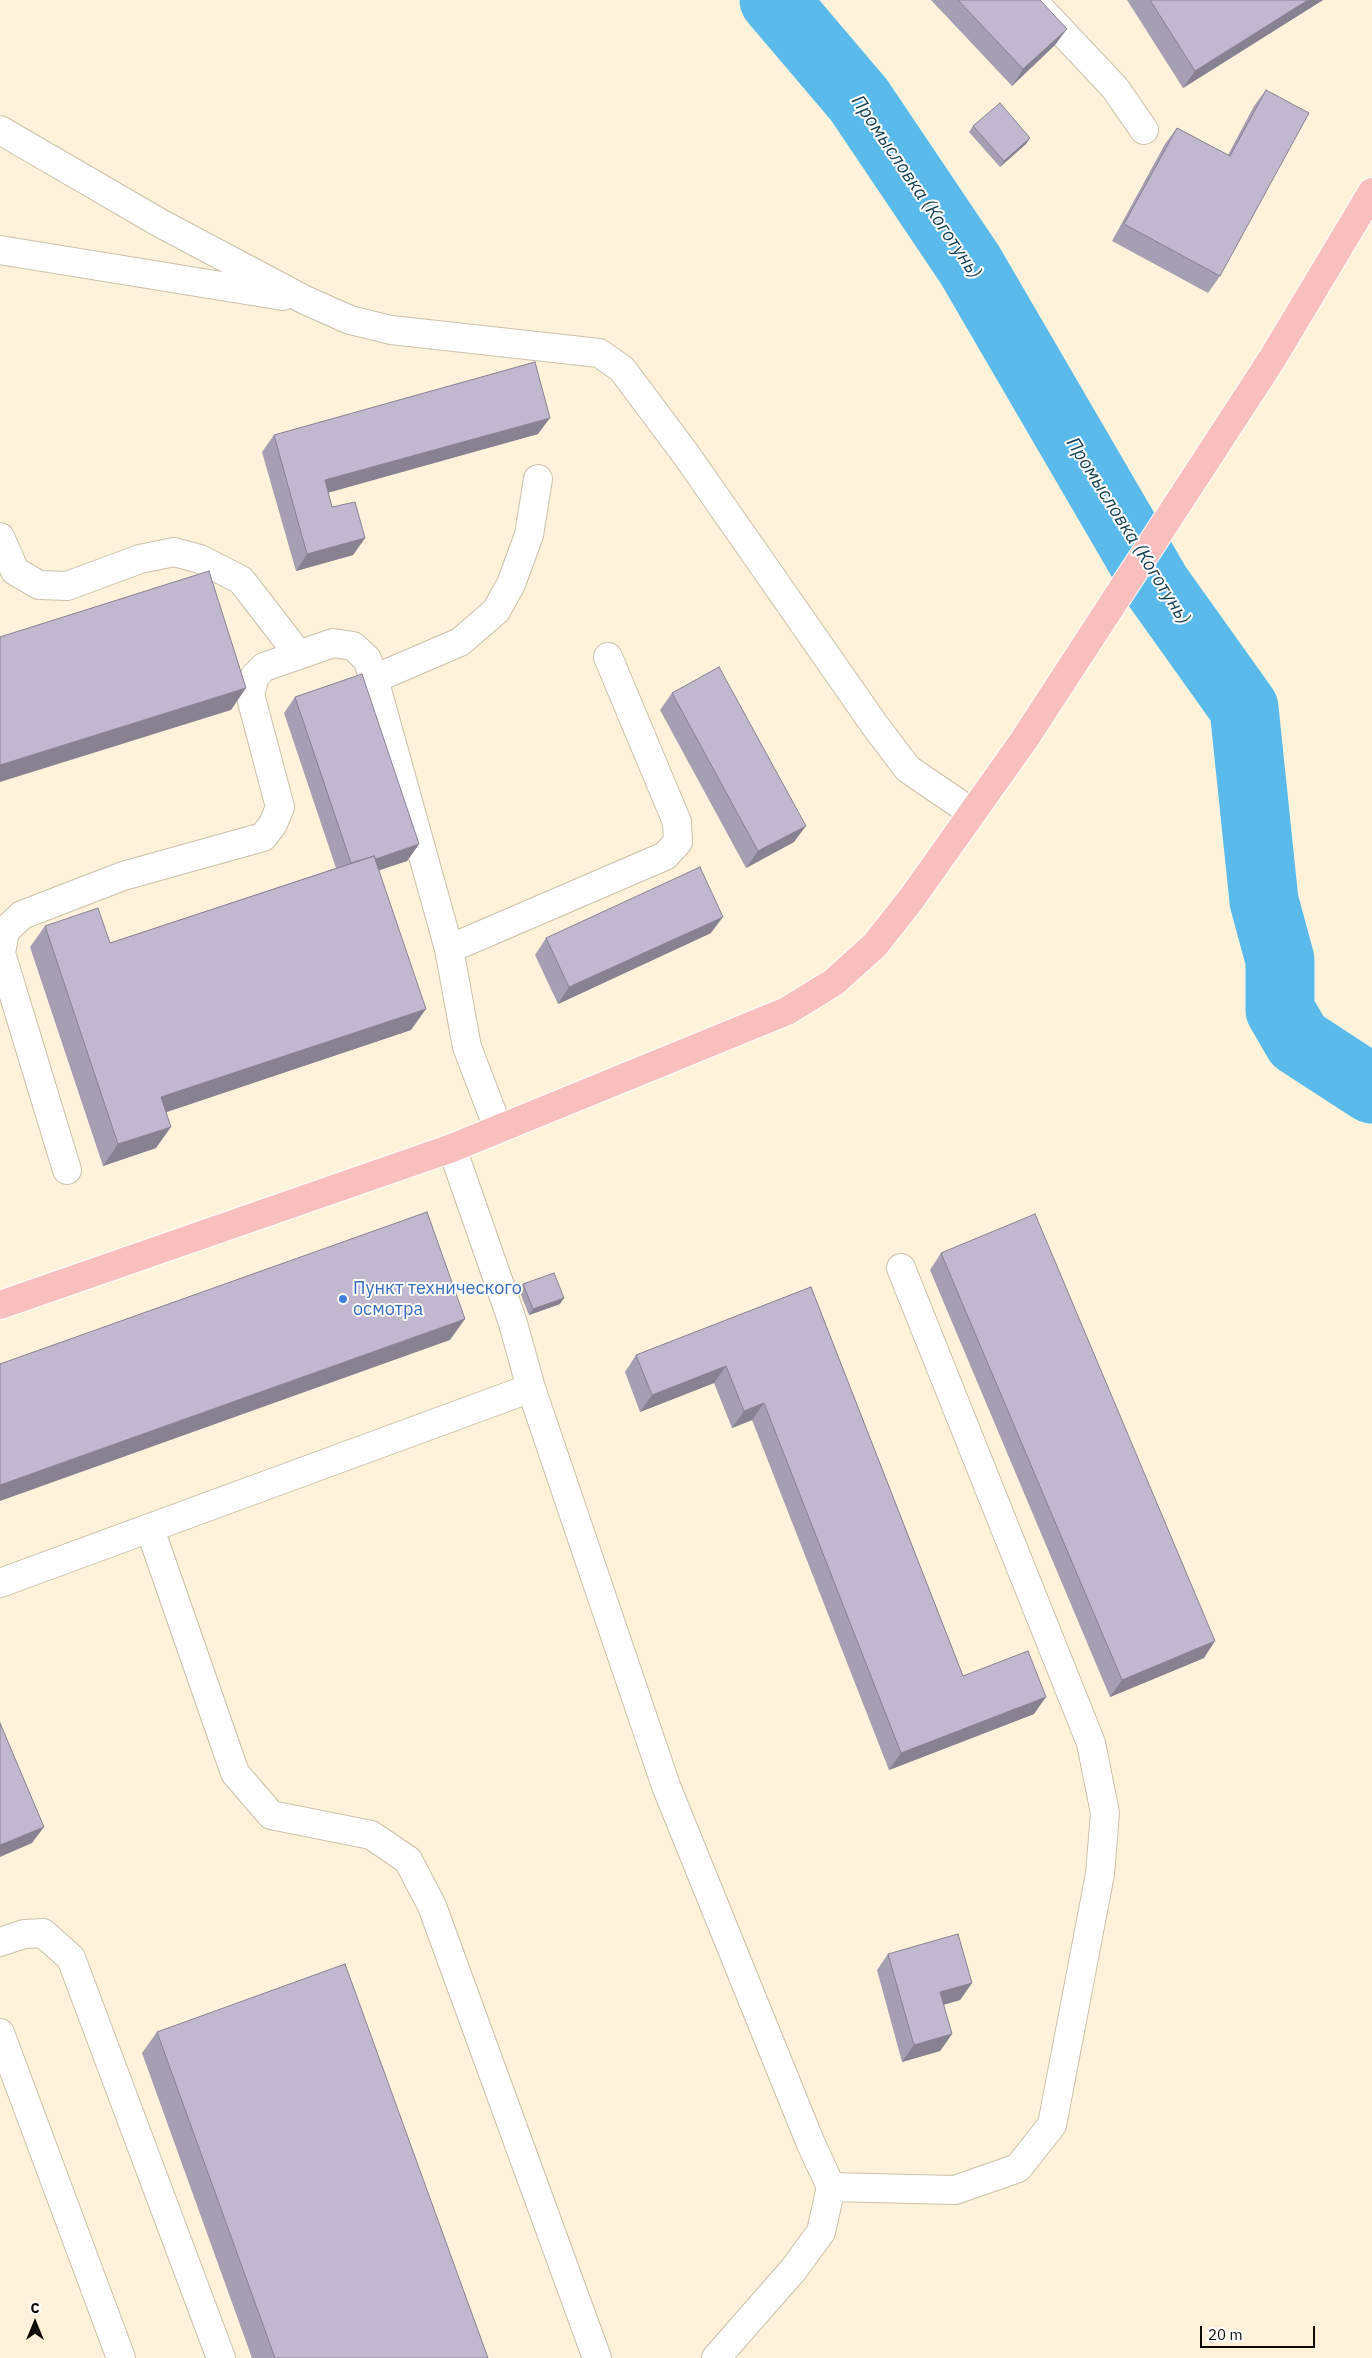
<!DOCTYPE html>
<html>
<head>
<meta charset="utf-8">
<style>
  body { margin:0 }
  #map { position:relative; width:1372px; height:2358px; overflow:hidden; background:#fef3da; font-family:"IBM Plex Sans",sans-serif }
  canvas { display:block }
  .north { position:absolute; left:10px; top:2298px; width:50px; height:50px; -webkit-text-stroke:4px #fff; paint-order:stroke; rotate:0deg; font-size:14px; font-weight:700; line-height:20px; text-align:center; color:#0f0b04 }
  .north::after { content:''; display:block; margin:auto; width:18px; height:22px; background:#0f0b04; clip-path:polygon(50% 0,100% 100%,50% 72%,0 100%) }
  .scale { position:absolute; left:1200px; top:2326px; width:115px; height:22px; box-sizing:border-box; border:2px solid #0f0b04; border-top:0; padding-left:6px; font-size:15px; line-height:18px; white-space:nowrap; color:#0f0b04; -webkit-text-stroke:4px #fff; paint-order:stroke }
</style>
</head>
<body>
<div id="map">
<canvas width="1372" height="2358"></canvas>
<div class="north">С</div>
<div class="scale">20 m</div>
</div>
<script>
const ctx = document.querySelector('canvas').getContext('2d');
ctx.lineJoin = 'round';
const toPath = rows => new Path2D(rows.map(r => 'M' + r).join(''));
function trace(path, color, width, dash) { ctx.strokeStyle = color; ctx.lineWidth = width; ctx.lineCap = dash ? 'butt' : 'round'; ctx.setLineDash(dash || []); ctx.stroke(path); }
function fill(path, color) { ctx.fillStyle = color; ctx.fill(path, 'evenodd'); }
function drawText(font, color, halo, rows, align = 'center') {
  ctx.font = font + ' "IBM Plex Sans",sans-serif'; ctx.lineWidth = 4; ctx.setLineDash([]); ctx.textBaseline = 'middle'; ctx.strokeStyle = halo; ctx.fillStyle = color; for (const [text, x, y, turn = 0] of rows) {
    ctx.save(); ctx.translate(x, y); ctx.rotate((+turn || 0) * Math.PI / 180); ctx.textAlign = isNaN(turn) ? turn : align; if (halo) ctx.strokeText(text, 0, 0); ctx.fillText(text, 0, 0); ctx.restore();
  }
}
trace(toPath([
  [774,0,859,100,970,265,1157,586,1244,708,1264,901,1280,960,1280,1010,1298,1041,1372,1089]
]), '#5abaeb', 69);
const minor = toPath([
  [1032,0,1115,88,1144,130],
  [0,130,160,223,305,300,350,320,391,330,599,353,622,369,687,456,876,727,908,769,971,812],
  [0,250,283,296],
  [0,537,15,571,39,585,67,586,140,559,174,552,200,559,241,580,299,655],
  [374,679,460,642,496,611,511,584,529,535,538,479],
  [449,949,665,856,678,842,677,822,608,657],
  [452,1148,512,1320,531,1388,666,1786,811,2144,831,2187,821,2232,794,2269,716,2358],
  [67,1170,1,953,5,931,22,915,123,876,263,837,273,824,280,807,250,694,255,676,264,667,333,643,353,646,367,659,374,679,449,949,467,1047,498,1128],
  [150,1529,235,1773,271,1815,371,1835,408,1860,432,1906,597,2358],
  [0,1583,531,1388],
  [0,1942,24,1934,43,1933,71,1958,221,2358],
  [0,2033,121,2358],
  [831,2187,955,2190,1018,2168,1052,2125,1100,1874,1105,1813,1091,1743,901,1268]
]);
const major = toPath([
  [0,1305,452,1148,787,1011,834,982,875,945,912,898,1024,740,1272,359,1372,192]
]);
trace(minor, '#cbc1a9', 30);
trace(major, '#fff', 30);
trace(minor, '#fff', 28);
trace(major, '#f8bfbd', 28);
fill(toPath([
  [931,0,1040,0,1055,45,1012,86],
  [1127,0,1323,0,1183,88],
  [1266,90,1220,276,1208,293,1112,241,1165,144,1177,128,1228,155,1254,106],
  [973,126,1030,138,1026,144,1000,167,969,132],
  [538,434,328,492,332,507,365,538,353,555,296,571,262,452,274,435],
  [672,693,794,842,746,868,660,710],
  [295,697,419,844,407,861,379,870,411,1030,166,1112,156,1148,103,1166,30,947,45,926,110,943,336,868,284,713],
  [711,933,558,1004,535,955,546,938],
  [941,1253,1204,1658,1110,1697,930,1270],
  [523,1284,560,1304,529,1315,519,1290],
  [811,1287,963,1676,1034,1714,889,1770,752,1420,732,1428,714,1383,640,1412,625,1372,636,1355],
  [888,1954,972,1983,960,2000,943,2005,952,2034,940,2051,902,2062,877,1970],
  [157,2032,488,2358,252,2358,142,2053]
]), '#a69eb3');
fill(toPath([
  [1308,0,1323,0,1183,88,1195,71],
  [1067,29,1055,45,1012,86,1023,69],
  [1030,138,1026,144,1000,167,1004,161],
  [550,418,538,434,313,497,325,480],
  [365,538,353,555,296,571,307,554],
  [246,688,231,710,0,782,0,765],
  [806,826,794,842,746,868,758,851],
  [419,844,407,861,341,883,352,867],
  [723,917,711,933,558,1004,569,987],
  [426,1009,411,1030,146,1119,161,1097],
  [171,1127,156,1148,103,1166,118,1144],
  [564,1298,560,1304,529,1315,533,1309],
  [465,1319,450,1340,0,1501,0,1485],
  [726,1366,714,1383,640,1412,652,1395],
  [764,1403,752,1420,732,1428,744,1411],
  [1215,1641,1204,1658,1110,1697,1122,1680],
  [1046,1697,1034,1714,889,1770,901,1753],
  [44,1827,32,1843,0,1857,0,1845],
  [972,1983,960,2000,928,2009,940,1992],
  [952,2034,940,2051,902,2062,914,2045]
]), '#878192');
const building = toPath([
  [958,0,1040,0,1067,29,1023,69,958,0],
  [1150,0,1308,0,1195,71,1150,0],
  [1266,90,1309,113,1220,276,1124,224,1177,128,1230,156,1266,90],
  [1000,103,1030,138,1004,161,973,126,1000,103],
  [535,362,550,418,325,480,332,507,355,502,365,538,307,554,274,435,535,362],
  [209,571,246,688,0,765,0,637,209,571],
  [719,667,806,826,758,851,672,693,719,667],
  [362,674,419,844,376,859,374,856,351,863,295,697,362,674],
  [374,856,426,1009,161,1097,171,1127,118,1144,45,926,98,908,110,943,374,856],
  [700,867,723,917,569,987,546,938,700,867],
  [427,1212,465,1319,0,1485,0,1364,427,1212],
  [1035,1214,1215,1641,1122,1680,941,1253,1035,1214],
  [554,1273,564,1298,533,1309,523,1284,554,1273],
  [811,1287,963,1676,1028,1651,1046,1697,901,1753,764,1403,744,1411,726,1366,652,1395,636,1355,811,1287],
  [0,1723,44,1827,0,1845,0,1723],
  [958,1934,972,1983,940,1992,952,2034,914,2045,888,1954,958,1934],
  [345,1964,488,2358,275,2358,157,2032,345,1964]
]);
fill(building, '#c1b8d0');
trace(building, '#878192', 1);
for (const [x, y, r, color] of [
  [343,1299,5,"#3f7fe0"]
]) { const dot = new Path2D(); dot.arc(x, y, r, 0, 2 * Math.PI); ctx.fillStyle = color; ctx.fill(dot); trace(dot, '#fff', 2); }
drawText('18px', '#366cbe', '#fff', [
  ["Пункт технического",353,1289],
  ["осмотра",353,1310]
], 'left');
drawText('italic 19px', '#133c51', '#fff', [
  ["Промысловка (Коготунь)",916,187,56],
  ["Промысловка (Коготунь)",1128,531,58]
]);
</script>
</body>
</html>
